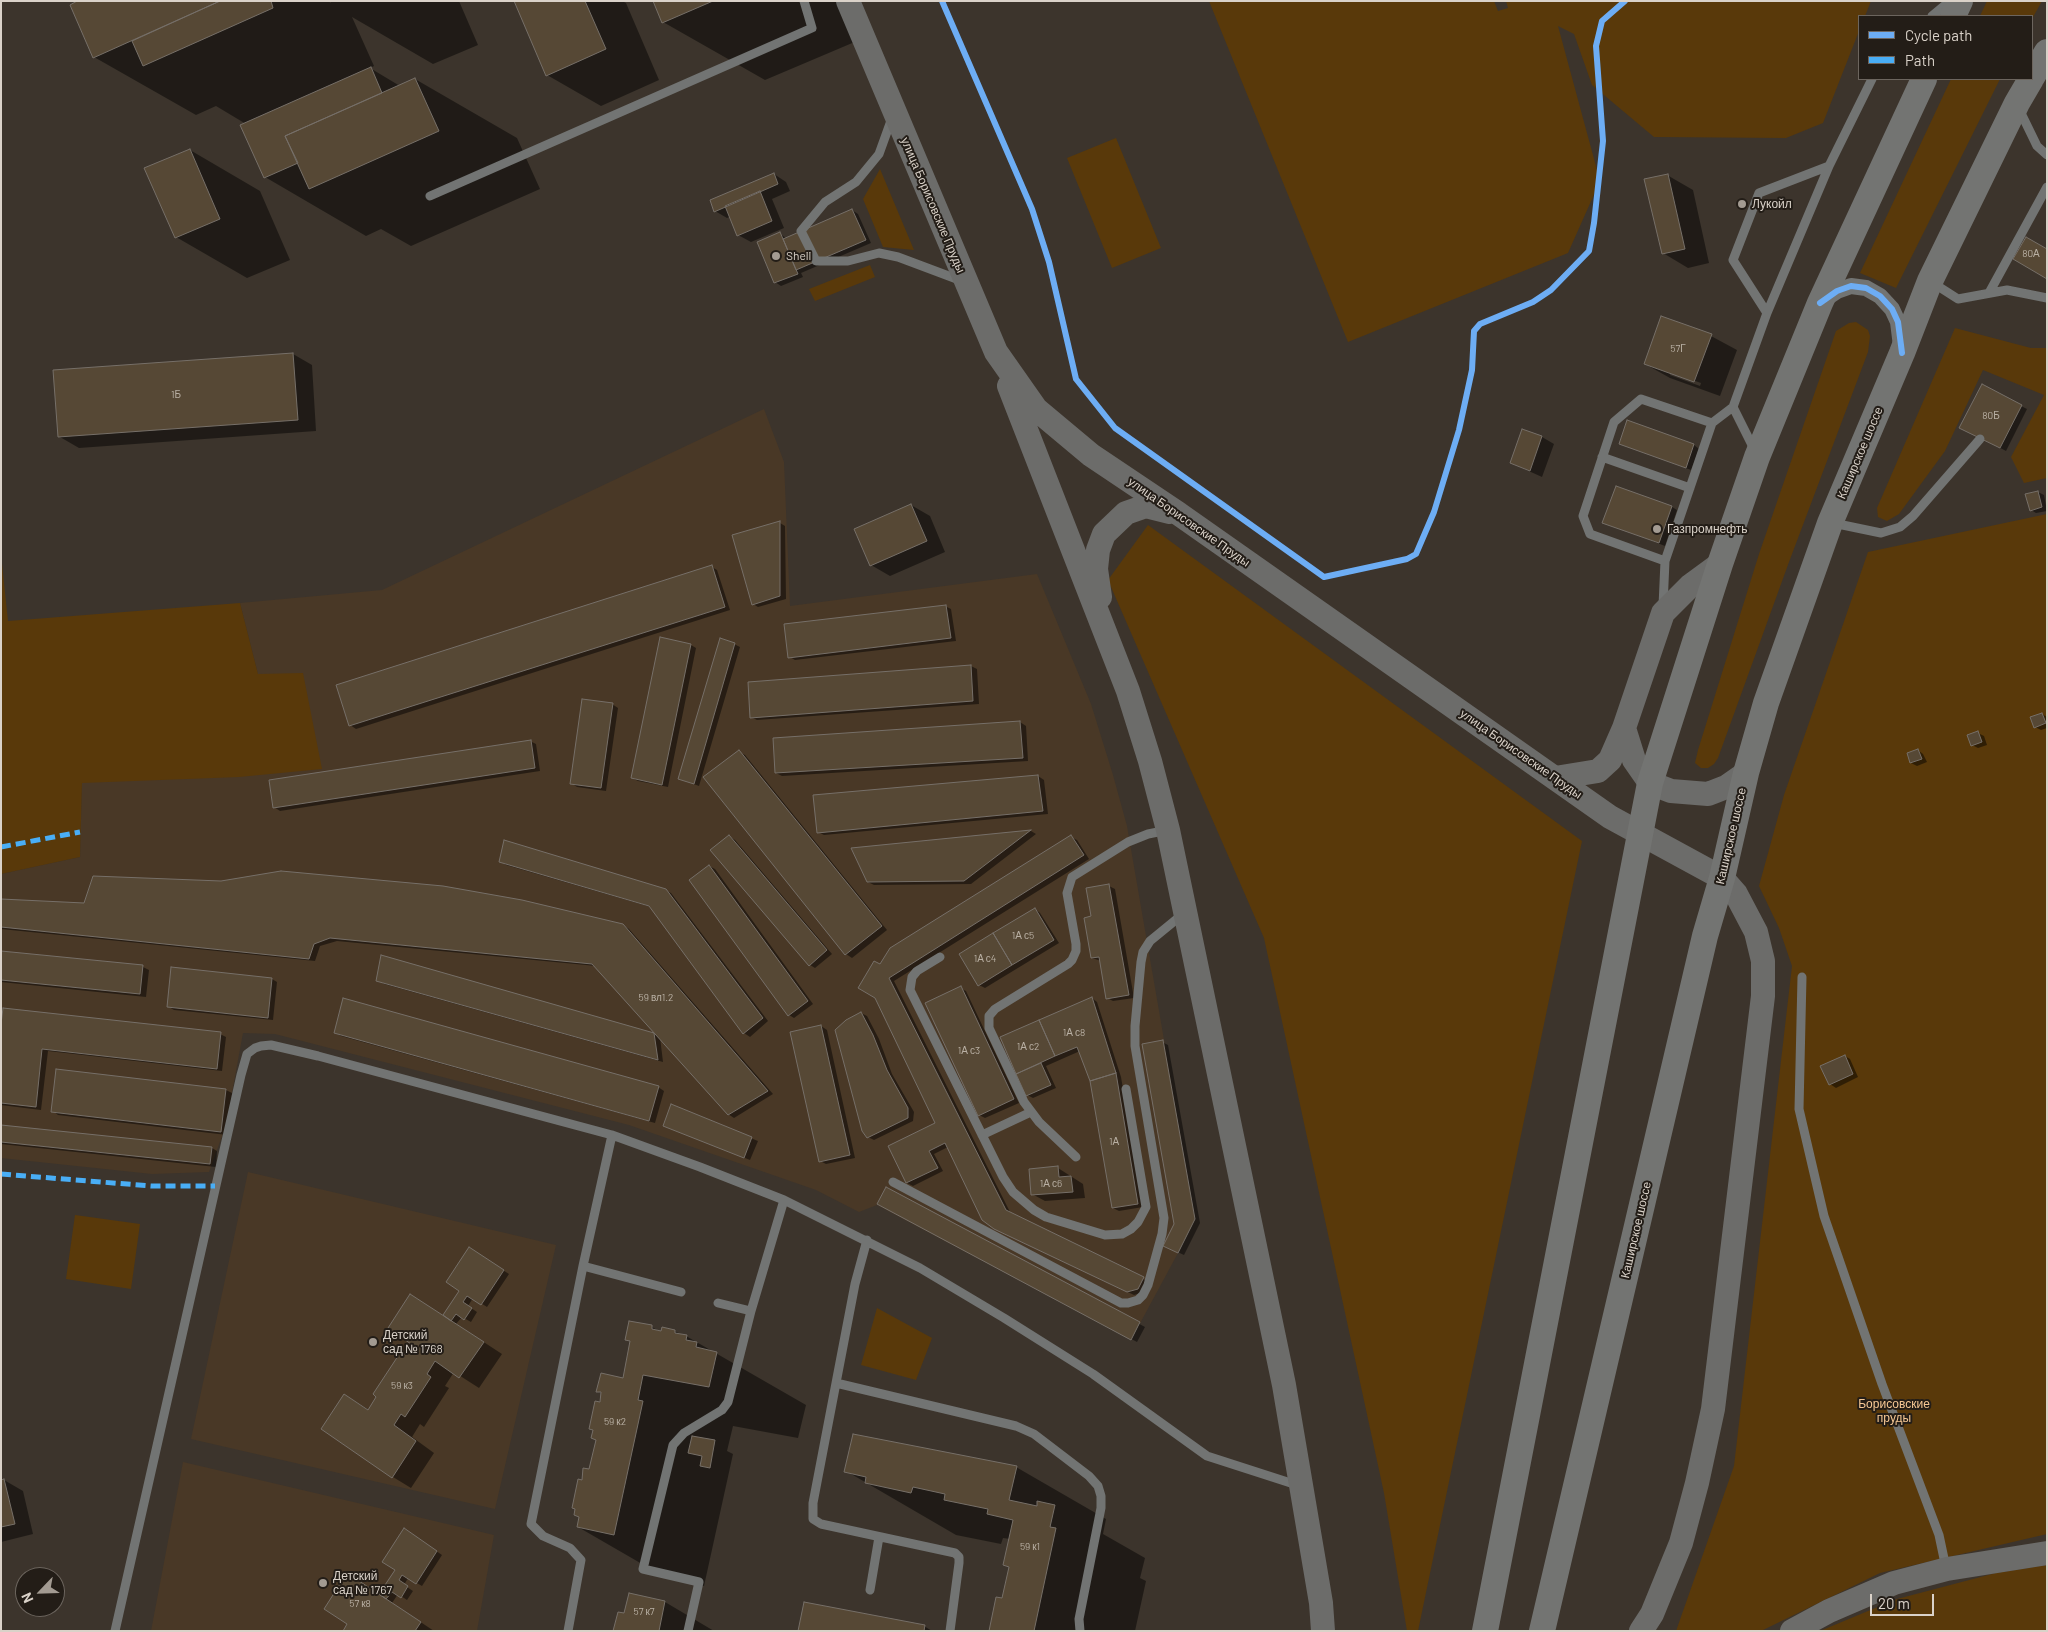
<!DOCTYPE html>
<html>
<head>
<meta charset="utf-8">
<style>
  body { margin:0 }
  #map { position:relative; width:2048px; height:1632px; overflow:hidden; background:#3c342c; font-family:Barlow,sans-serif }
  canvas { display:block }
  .frame { position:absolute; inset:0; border:2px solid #dad2c9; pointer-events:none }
  .legend { position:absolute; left:1858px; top:15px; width:175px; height:65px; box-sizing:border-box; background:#231d17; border:1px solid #6c655e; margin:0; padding:6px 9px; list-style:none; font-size:15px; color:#dad2c9 }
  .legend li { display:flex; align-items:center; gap:10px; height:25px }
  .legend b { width:25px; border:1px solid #6c655e }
  .north { position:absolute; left:15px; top:1567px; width:50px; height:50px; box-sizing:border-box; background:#231d17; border:1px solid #6c655e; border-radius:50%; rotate:246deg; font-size:14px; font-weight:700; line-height:20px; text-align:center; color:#dad2c9 }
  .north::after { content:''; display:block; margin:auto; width:18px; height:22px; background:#a39b92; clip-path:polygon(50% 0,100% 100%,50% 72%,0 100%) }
  .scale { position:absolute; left:1870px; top:1594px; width:64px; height:22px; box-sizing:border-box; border:2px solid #dad2c9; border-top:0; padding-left:6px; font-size:15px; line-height:18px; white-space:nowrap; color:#dad2c9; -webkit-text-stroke:4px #231d17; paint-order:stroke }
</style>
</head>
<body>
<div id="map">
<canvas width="2048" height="1632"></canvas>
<div class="frame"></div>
<ul class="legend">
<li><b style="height:6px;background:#6dadf4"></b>Cycle path</li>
<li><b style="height:6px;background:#49aef6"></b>Path</li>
</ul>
<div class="north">N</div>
<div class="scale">20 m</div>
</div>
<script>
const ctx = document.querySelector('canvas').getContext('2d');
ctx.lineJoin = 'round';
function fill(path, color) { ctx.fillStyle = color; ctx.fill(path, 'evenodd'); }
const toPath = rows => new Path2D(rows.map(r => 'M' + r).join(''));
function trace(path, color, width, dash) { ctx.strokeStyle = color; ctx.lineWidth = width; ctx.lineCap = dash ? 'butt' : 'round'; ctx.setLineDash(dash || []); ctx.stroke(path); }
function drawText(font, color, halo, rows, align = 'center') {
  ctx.font = font + ' Barlow,sans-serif'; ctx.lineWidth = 4; ctx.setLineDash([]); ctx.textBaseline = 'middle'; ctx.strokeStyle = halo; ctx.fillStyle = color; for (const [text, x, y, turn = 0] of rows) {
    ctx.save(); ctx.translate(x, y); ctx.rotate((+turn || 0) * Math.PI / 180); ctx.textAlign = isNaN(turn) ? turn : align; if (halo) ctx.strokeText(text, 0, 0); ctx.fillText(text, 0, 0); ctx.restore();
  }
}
fill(toPath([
  [764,409,784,462,790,606,1037,574,1091,704,1113,775,1127,826,1195,1219,1178,1253,1131,1340,877,1205,859,1212,816,1190,629,1125,275,1034,243,1033,226,1125,209,1172,152,1174,1,1158,1,874,80,857,82,782,258,674,240,603,382,590],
  [248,1172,556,1245,495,1509,191,1439],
  [183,1462,494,1535,477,1631,151,1631]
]), '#493826');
fill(toPath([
  [1209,1,1494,1,1498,11,1508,8,1506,1,1871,1,1865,16,1859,16,1859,31,1823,123,1786,138,1654,137,1592,85,1574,34,1558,26,1600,181,1568,253,1348,342],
  [1987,1,2042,1,2032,19,2032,16,1980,16],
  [1951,79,2000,79,1896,288,1860,273],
  [1116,138,1161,248,1112,268,1067,158],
  [880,169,914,250,883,247,863,199],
  [870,265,875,277,815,301,809,289],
  [1856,322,1868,330,1870,336,1868,352,1789,562,1718,758,1714,764,1708,768,1701,768,1695,763,1698,750,1759,554,1836,331,1849,323],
  [1955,328,2031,348,2047,348,2047,478,2024,483,2011,457,2044,395,1983,370,1945,451,1899,514,1887,521,1878,517,1877,508],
  [2047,514,2047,1534,1880,1573,1761,1631,1676,1631,1734,1466,1792,966,1779,928,1759,886,1784,795,1868,552],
  [1148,525,1582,841,1418,1631,1407,1631,1384,1493,1264,938,1108,580],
  [1,554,8,621,240,603,258,674,303,673,322,769,239,777,82,783,80,857,1,874],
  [75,1215,140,1224,131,1289,66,1279],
  [877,1308,932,1338,916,1380,861,1365],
  [2047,1565,2047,1631,1820,1631,1897,1599,1996,1573]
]), '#59390a');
fill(toPath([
  [81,1,328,1,331,3,330,1,459,1,478,45,433,64,352,17,374,66,370,68,400,86,415,79,517,138,540,189,411,246,381,229,366,236,265,177,246,124,216,106,196,115,94,57],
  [515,1,622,1,626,3,659,80,601,106,547,75],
  [655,1,841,1,857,41,765,80,663,22],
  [190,150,260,191,290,260,247,278,176,237],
  [774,174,786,182,790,191,772,199,784,228,751,242,738,235,731,216,727,218,715,211],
  [1667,175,1693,190,1709,263,1688,268,1663,253],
  [852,210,858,214,871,243,801,273,803,277,781,286,775,282,780,234,786,238],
  [1662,318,1711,336,1737,350,1720,396,1670,378,1645,364],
  [1670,372,1701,383,1700,386,1670,375],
  [293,354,312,365,316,431,79,448,60,437,55,371],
  [2021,406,2027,409,2006,451,1967,430],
  [1523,431,1542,437,1554,444,1542,477,1511,463],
  [1620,443,1694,445,1699,449,1691,470],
  [2038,492,2044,495,2047,511,2036,513,2031,510],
  [911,505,930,516,945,552,890,576,871,565],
  [1672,507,1677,510,1665,546,1604,522],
  [780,523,785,526,786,599,758,607,753,604],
  [712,567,717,570,730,610,356,729,350,725],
  [945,606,951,609,956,641,795,660,790,657],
  [734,644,740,647,699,786,680,779],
  [691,645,696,648,668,787,638,781,632,778],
  [971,666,977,669,979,704,757,720,751,717,749,683],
  [612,704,618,708,606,791,577,787,571,783],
  [2042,714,2047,717,2047,728,2041,730,2035,727],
  [1020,722,1026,726,1028,761,782,776,776,773,774,739],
  [1978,733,1984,736,1987,745,1978,748,1972,745],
  [530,741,536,744,540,771,280,811,274,807],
  [1918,750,1923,754,1927,762,1917,766,1911,763,1908,754],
  [739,752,745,755,887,930,852,958,846,954,704,778],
  [1038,776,1044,780,1048,814,824,835,818,832],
  [1031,831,1036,834,971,884,874,885,868,882,852,849],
  [729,836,735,840,832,954,815,968,810,965],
  [1071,837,1077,840,1089,859,894,981,1011,1214,1149,1282,1144,1292,1134,1295,1001,1231,948,1147,934,1154,943,1171,913,1186,907,1183,937,1123,881,966],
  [500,861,665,890,671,893,768,1021,750,1037,744,1033,651,907,506,865],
  [709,866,715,869,813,1004,794,1018,789,1015],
  [1109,886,1115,889,1134,998,1113,1001,1107,998,1101,961,1092,958,1093,917],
  [1,900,623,925,629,929,773,1094,734,1118,728,1114,660,1037,663,1062,384,984,378,980,382,957,658,1035,596,966,337,941,320,946,315,961,1,929],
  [1035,909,1040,913,1059,943,985,988,979,985],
  [1,952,143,967,149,970,146,997,1,982],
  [272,979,277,982,273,1020,174,1010,169,1007],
  [960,988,966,991,1019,1103,985,1118,979,1115],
  [1092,998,1097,1002,1121,1077,1143,1207,1119,1211,1113,1208,1091,1080,1080,1051,1046,1066,1056,1088,1033,1098,1027,1095,1002,1038],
  [861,1013,867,1016,879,1039,892,1074,914,1112,913,1121,874,1140,868,1137],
  [821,1026,827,1030,855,1158,826,1164,820,1161],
  [335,1032,658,1087,664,1091,655,1123,341,1036],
  [220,1034,226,1037,222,1071,48,1051,41,1110,1,1105,1,1035],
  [1162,1042,1168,1045,1200,1223,1184,1255,1171,1249,1175,1224],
  [1845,1056,1850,1059,1858,1077,1836,1088,1830,1084],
  [58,1070,226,1090,232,1093,227,1135,58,1115,53,1111],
  [672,1106,758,1141,750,1160,670,1128],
  [1,1126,212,1148,217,1151,216,1167,1,1144],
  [1058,1168,1083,1184,1085,1198,1045,1201,1032,1194],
  [886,1189,1145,1327,1137,1342,878,1204],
  [475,1252,509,1274,487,1307,473,1298,468,1306,477,1312,471,1322,462,1317,456,1324,502,1354,479,1388,454,1372,445,1386,449,1388,424,1427,420,1424,412,1437,434,1453,411,1488,393,1477,345,1395,369,1410,412,1344,411,1296,444,1316,461,1290],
  [652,1327,662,1333,674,1331,686,1336,806,1405,798,1438,733,1426,727,1451,733,1454,704,1586,668,1579,578,1527,583,1482,590,1471,597,1440,594,1431,591,1429,602,1394,598,1391,624,1379,631,1342,626,1339],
  [1016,1467,1106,1519,1103,1534,1145,1558,1140,1578,1146,1581,1135,1631,991,1631,1003,1600,1010,1568,1004,1565,1010,1539,1003,1538,1001,1544,956,1535,846,1471],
  [4,1480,23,1491,33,1534,1,1542,1,1481],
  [410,1533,442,1555,422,1586,408,1578,404,1585,413,1591,407,1600,398,1594,392,1603,434,1631,344,1631,349,1624,347,1575,380,1595,396,1569],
  [630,1594,665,1602,714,1631,615,1631,625,1615],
  [924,1626,932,1631,800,1631]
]), '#0007');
const building = toPath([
  [77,1,220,1,93,58,70,5,77,1],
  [220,1,271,1,273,8,143,66,132,41,220,1],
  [514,1,585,1,606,49,546,76,514,1],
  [653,1,713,1,662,23,653,1],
  [371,67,382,93,285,136,298,163,264,178,240,125,371,67],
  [415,78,439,131,309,189,285,136,415,78],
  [190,149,220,219,175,238,144,168,190,149],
  [774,173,778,184,714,212,710,200,774,173],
  [1668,174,1685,249,1662,254,1644,179,1668,174],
  [760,191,772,221,737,236,725,206,760,191],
  [852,209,866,240,796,270,783,239,852,209],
  [780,232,798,274,774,283,757,242,780,232],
  [2026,237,2047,249,2047,279,2013,259,2026,237],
  [1661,316,1712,334,1694,382,1644,364,1661,316],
  [293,353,298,420,58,437,53,370,293,353],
  [1982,384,2022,405,2000,448,1959,428,1982,384],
  [1627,420,1694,444,1686,468,1619,444,1627,420],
  [1522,429,1542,436,1530,471,1510,463,1522,429],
  [1616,486,1672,506,1659,543,1602,523,1616,486],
  [2038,491,2042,507,2030,511,2025,494,2038,491],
  [911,504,927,541,870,566,854,529,911,504],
  [780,521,780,596,752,605,732,535,780,521],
  [712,565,725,607,349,726,336,685,712,565],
  [946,605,951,638,788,658,784,624,946,605],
  [660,637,691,644,662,785,631,778,660,637],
  [720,638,735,643,694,784,678,779,720,638],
  [971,665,973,701,750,718,748,682,971,665],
  [582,699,613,703,601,788,570,784,582,699],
  [2042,713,2046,723,2034,728,2030,717,2042,713],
  [1020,721,1023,758,775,773,773,738,1020,721],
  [1978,731,1982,742,1971,746,1967,735,1978,731],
  [531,740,535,768,273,808,269,780,531,740],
  [1918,749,1922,759,1910,763,1907,753,1918,749],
  [739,750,882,926,845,955,703,777,739,750],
  [1038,775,1043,811,817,833,813,795,1038,775],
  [1031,830,964,881,867,882,851,848,1031,830],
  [729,835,827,950,809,966,710,850,729,835],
  [1071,835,1084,855,889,978,1006,1210,1144,1277,1138,1289,1127,1292,994,1229,982,1220,945,1143,929,1151,938,1168,906,1183,888,1146,935,1123,875,998,858,988,874,961,880,964,890,948,1071,835],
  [504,840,666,889,763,1018,743,1034,649,906,499,862,504,840],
  [709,865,808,1001,788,1016,689,880,709,865],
  [281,871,443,886,522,900,623,924,768,1091,728,1115,592,964,330,938,314,944,309,959,1,927,1,899,84,903,93,876,221,881,281,871],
  [1109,884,1129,995,1106,999,1099,957,1091,958,1084,918,1091,916,1086,888,1109,884],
  [1035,908,1054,940,1012,965,993,933,1035,908],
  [993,933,1012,965,978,986,959,954,993,933],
  [1,951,143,965,140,994,1,980,1,951],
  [381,955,654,1033,658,1060,376,981,381,955],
  [171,967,272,978,268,1018,167,1007,171,967],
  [961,986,1014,1099,978,1116,925,1003,961,986],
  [1092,997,1116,1073,1090,1081,1077,1047,1055,1056,1039,1020,1092,997],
  [343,998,659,1086,649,1121,334,1033,343,998],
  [3,1008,221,1032,217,1069,42,1049,36,1107,1,1103,1,1024,3,1008],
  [861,1012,873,1035,887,1070,908,1108,908,1118,867,1138,862,1131,835,1030,846,1020,861,1012],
  [1039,1020,1055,1056,1016,1074,1000,1037,1039,1020],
  [821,1025,850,1155,819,1162,790,1032,821,1025],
  [1163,1040,1195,1219,1178,1253,1163,1246,1174,1224,1142,1044,1163,1040],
  [1845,1055,1853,1074,1829,1085,1820,1066,1845,1055],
  [1041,1063,1051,1085,1026,1096,1016,1074,1041,1063],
  [56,1069,226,1089,221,1132,51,1112,56,1069],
  [1116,1073,1138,1204,1112,1208,1090,1081,1116,1073],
  [671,1104,752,1137,744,1158,663,1126,671,1104],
  [1,1125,212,1147,210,1164,1,1142,1,1125],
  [1058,1166,1059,1177,1071,1176,1073,1192,1031,1195,1029,1169,1058,1166],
  [886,1187,1140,1322,1131,1340,877,1204,886,1187],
  [469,1247,504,1270,481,1305,467,1296,463,1302,472,1308,464,1320,456,1314,451,1321,443,1315,459,1291,446,1282,469,1247],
  [410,1294,484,1342,459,1378,435,1361,427,1374,431,1377,405,1417,401,1414,394,1425,416,1441,392,1478,321,1429,344,1394,368,1410,376,1397,373,1394,400,1353,404,1355,411,1344,388,1328,410,1294],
  [629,1321,652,1325,652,1329,661,1331,662,1327,675,1330,675,1333,687,1335,686,1340,697,1342,696,1347,717,1352,709,1387,643,1375,638,1400,643,1401,614,1535,577,1527,579,1517,574,1515,575,1509,572,1508,578,1479,582,1480,583,1468,589,1469,596,1440,591,1438,593,1430,589,1429,595,1401,600,1402,601,1392,596,1392,601,1373,623,1378,630,1341,625,1340,629,1321],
  [853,1434,1017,1466,1009,1500,1037,1506,1037,1501,1055,1505,1050,1527,1056,1528,1034,1631,989,1631,996,1597,1002,1598,1009,1567,1003,1565,1013,1520,987,1514,988,1509,944,1500,945,1494,913,1487,911,1493,865,1483,866,1477,844,1472,853,1434],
  [692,1436,715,1440,710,1468,700,1466,702,1456,688,1453,692,1436],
  [4,1479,15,1524,1,1527,1,1480,4,1479],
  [404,1528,437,1551,416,1584,402,1575,399,1580,408,1586,401,1598,392,1592,386,1599,379,1594,395,1570,382,1562,404,1528],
  [347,1573,421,1622,415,1631,343,1631,347,1624,324,1609,347,1573],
  [629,1593,665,1601,659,1631,613,1631,618,1612,624,1613,629,1593],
  [804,1602,925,1625,924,1631,798,1631,804,1602]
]);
fill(building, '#564835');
trace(building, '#766f68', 1);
trace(toPath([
  [1932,16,1950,1],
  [2019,109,2037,146,2047,155],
  [892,118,879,154,856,182,825,202,801,231,816,261,848,261,879,253,898,257,962,281],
  [430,196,812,28,804,1],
  [1933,283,1958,299,2007,290,2047,298],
  [1989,293,2047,187],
  [1767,313,1829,166],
  [1755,451,1733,407,1767,313,1733,260,1759,193,1829,166,1872,79],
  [1602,457,1690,488],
  [1833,523,1881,533,1900,527,1913,516,1980,439],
  [1665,561,1590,534,1583,516,1614,422,1641,399,1712,423],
  [1663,606,1665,561,1712,423,1733,407],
  [940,957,917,971,912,977,910,990,1003,1177,1013,1192,1034,1210,1046,1217,1105,1235,1122,1234,1131,1229,1138,1222,1146,1207,1126,1089],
  [1802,977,1799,1109,1824,1216,1882,1384,1939,1535,1946,1568],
  [982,1135,1031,1112],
  [1076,1157,1039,1122,1024,1102,989,1028,989,1016,995,1009,1068,964,1072,960,1076,951,1076,944,1067,893,1072,877,1128,842,1148,834,1168,830],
  [893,1182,1121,1303,1128,1303,1138,1300,1143,1295,1148,1285,1162,1234,1164,1218,1135,1046,1135,1026,1141,962,1143,952,1150,941,1183,914],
  [583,1266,681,1292],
  [718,1303,751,1311],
  [836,1383,855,1284,867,1240],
  [870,1590,879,1537],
  [115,1631,241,1075,247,1054,255,1048,261,1046,271,1045,318,1056,612,1135,700,1167,784,1200,920,1268,1004,1318,1093,1374,1207,1456,1300,1486],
  [568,1631,581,1560,570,1548,543,1536,531,1524,583,1266,612,1135],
  [688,1631,699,1582,643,1569,673,1445,684,1433,722,1410,728,1402,751,1311,784,1200],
  [950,1631,959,1563,959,1557,955,1553,821,1524,813,1519,813,1503,836,1383,1016,1426,1034,1434,1089,1476,1098,1486,1101,1496,1101,1508,1079,1619,1080,1631]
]), '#727473', 9);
trace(toPath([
  [1822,301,1837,291,1851,286,1866,288,1880,296,1892,309,1898,322,1901,346]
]), '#727473', 16);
trace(toPath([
  [848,1,996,352,1036,409,1091,455,1179,514,1610,817,1722,878,1736,894,1756,932,1763,961,1763,996,1713,1409,1697,1483,1681,1543,1652,1614,1641,1631],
  [1009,386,1128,691,1150,761,1168,830,1284,1385,1321,1603,1323,1631],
  [1100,597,1096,569,1098,550,1104,534,1126,513,1146,506,1170,512],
  [1624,728,1634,760,1650,783,1671,791,1708,794,1726,787,1746,773],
  [1555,778,1598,771,1610,760,1624,728,1663,613,1690,586,1720,564],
  [1792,1631,1829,1611,1894,1583,1947,1569,2047,1553]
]), '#6c6c6a', 24);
trace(toPath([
  [1953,16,1960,1],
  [2032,77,2047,52],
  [1485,1631,1650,783,1720,564,1757,457,1820,303,1924,79],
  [1542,1631,1705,936,1722,878,1746,773,1766,703,1830,523,1902,353,1930,281,2017,103,2031,79]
]), '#737472', 26);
trace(toPath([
  [1,847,80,832],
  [1,1174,151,1186,215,1186]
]), '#49aef6', 5, [10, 5]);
trace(toPath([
  [942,1,1032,209,1049,262,1076,379,1115,428,1324,577,1407,559,1416,554,1434,512,1459,430,1472,370,1474,331,1480,324,1533,302,1551,290,1589,251,1594,223,1603,141,1596,46,1602,21,1625,1],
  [1820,303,1837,291,1851,286,1866,288,1880,296,1892,309,1898,322,1902,353]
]), '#6dadf4', 6);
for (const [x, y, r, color] of [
  [1742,204,5,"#a39b92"],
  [776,256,5,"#a39b92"],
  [1657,529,5,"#a39b92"],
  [373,1342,5,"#a39b92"],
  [323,1583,5,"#a39b92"]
]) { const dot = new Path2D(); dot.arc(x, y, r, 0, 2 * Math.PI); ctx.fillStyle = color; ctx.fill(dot); trace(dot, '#231d17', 2); }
drawText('10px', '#b9b0a4', null, [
  ["80А",2031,254],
  ["57Г",1678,349],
  ["1Б",176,395],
  ["80Б",1991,416],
  ["1А с5",1023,936],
  ["1А с4",985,959],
  ["59 вл1.2",656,998],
  ["1А с8",1074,1033],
  ["1А с2",1028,1047],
  ["1А с3",969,1051],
  ["1А",1114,1142],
  ["1А с6",1051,1184],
  ["59 к3",402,1386],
  ["59 к2",615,1422],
  ["59 к1",1030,1547],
  ["57 к8",360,1604],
  ["57 к7",644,1612]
]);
drawText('12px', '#dad2c9', '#231d17', [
  ["Лукойл",1752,204],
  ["Shell",786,256],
  ["Газпромнефть",1667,529],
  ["Детский",383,1335],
  ["сад № 1768",383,1349],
  ["Детский",333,1576],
  ["сад № 1767",333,1590]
], 'left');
drawText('12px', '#dad2c9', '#231d17', [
  ["улица Борисовские Пруды",933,205,67],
  ["Каширское шоссе",1860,453,-67],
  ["улица Борисовские Пруды",1189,522,35],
  ["улица Борисовские Пруды",1521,754,35],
  ["Каширское шоссе",1731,836,-77],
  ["Каширское шоссе",1636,1230,-77]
]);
drawText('12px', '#f5c794', '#231d17', [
  ["Борисовские",1894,1404],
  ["пруды",1894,1418]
]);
</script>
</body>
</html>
